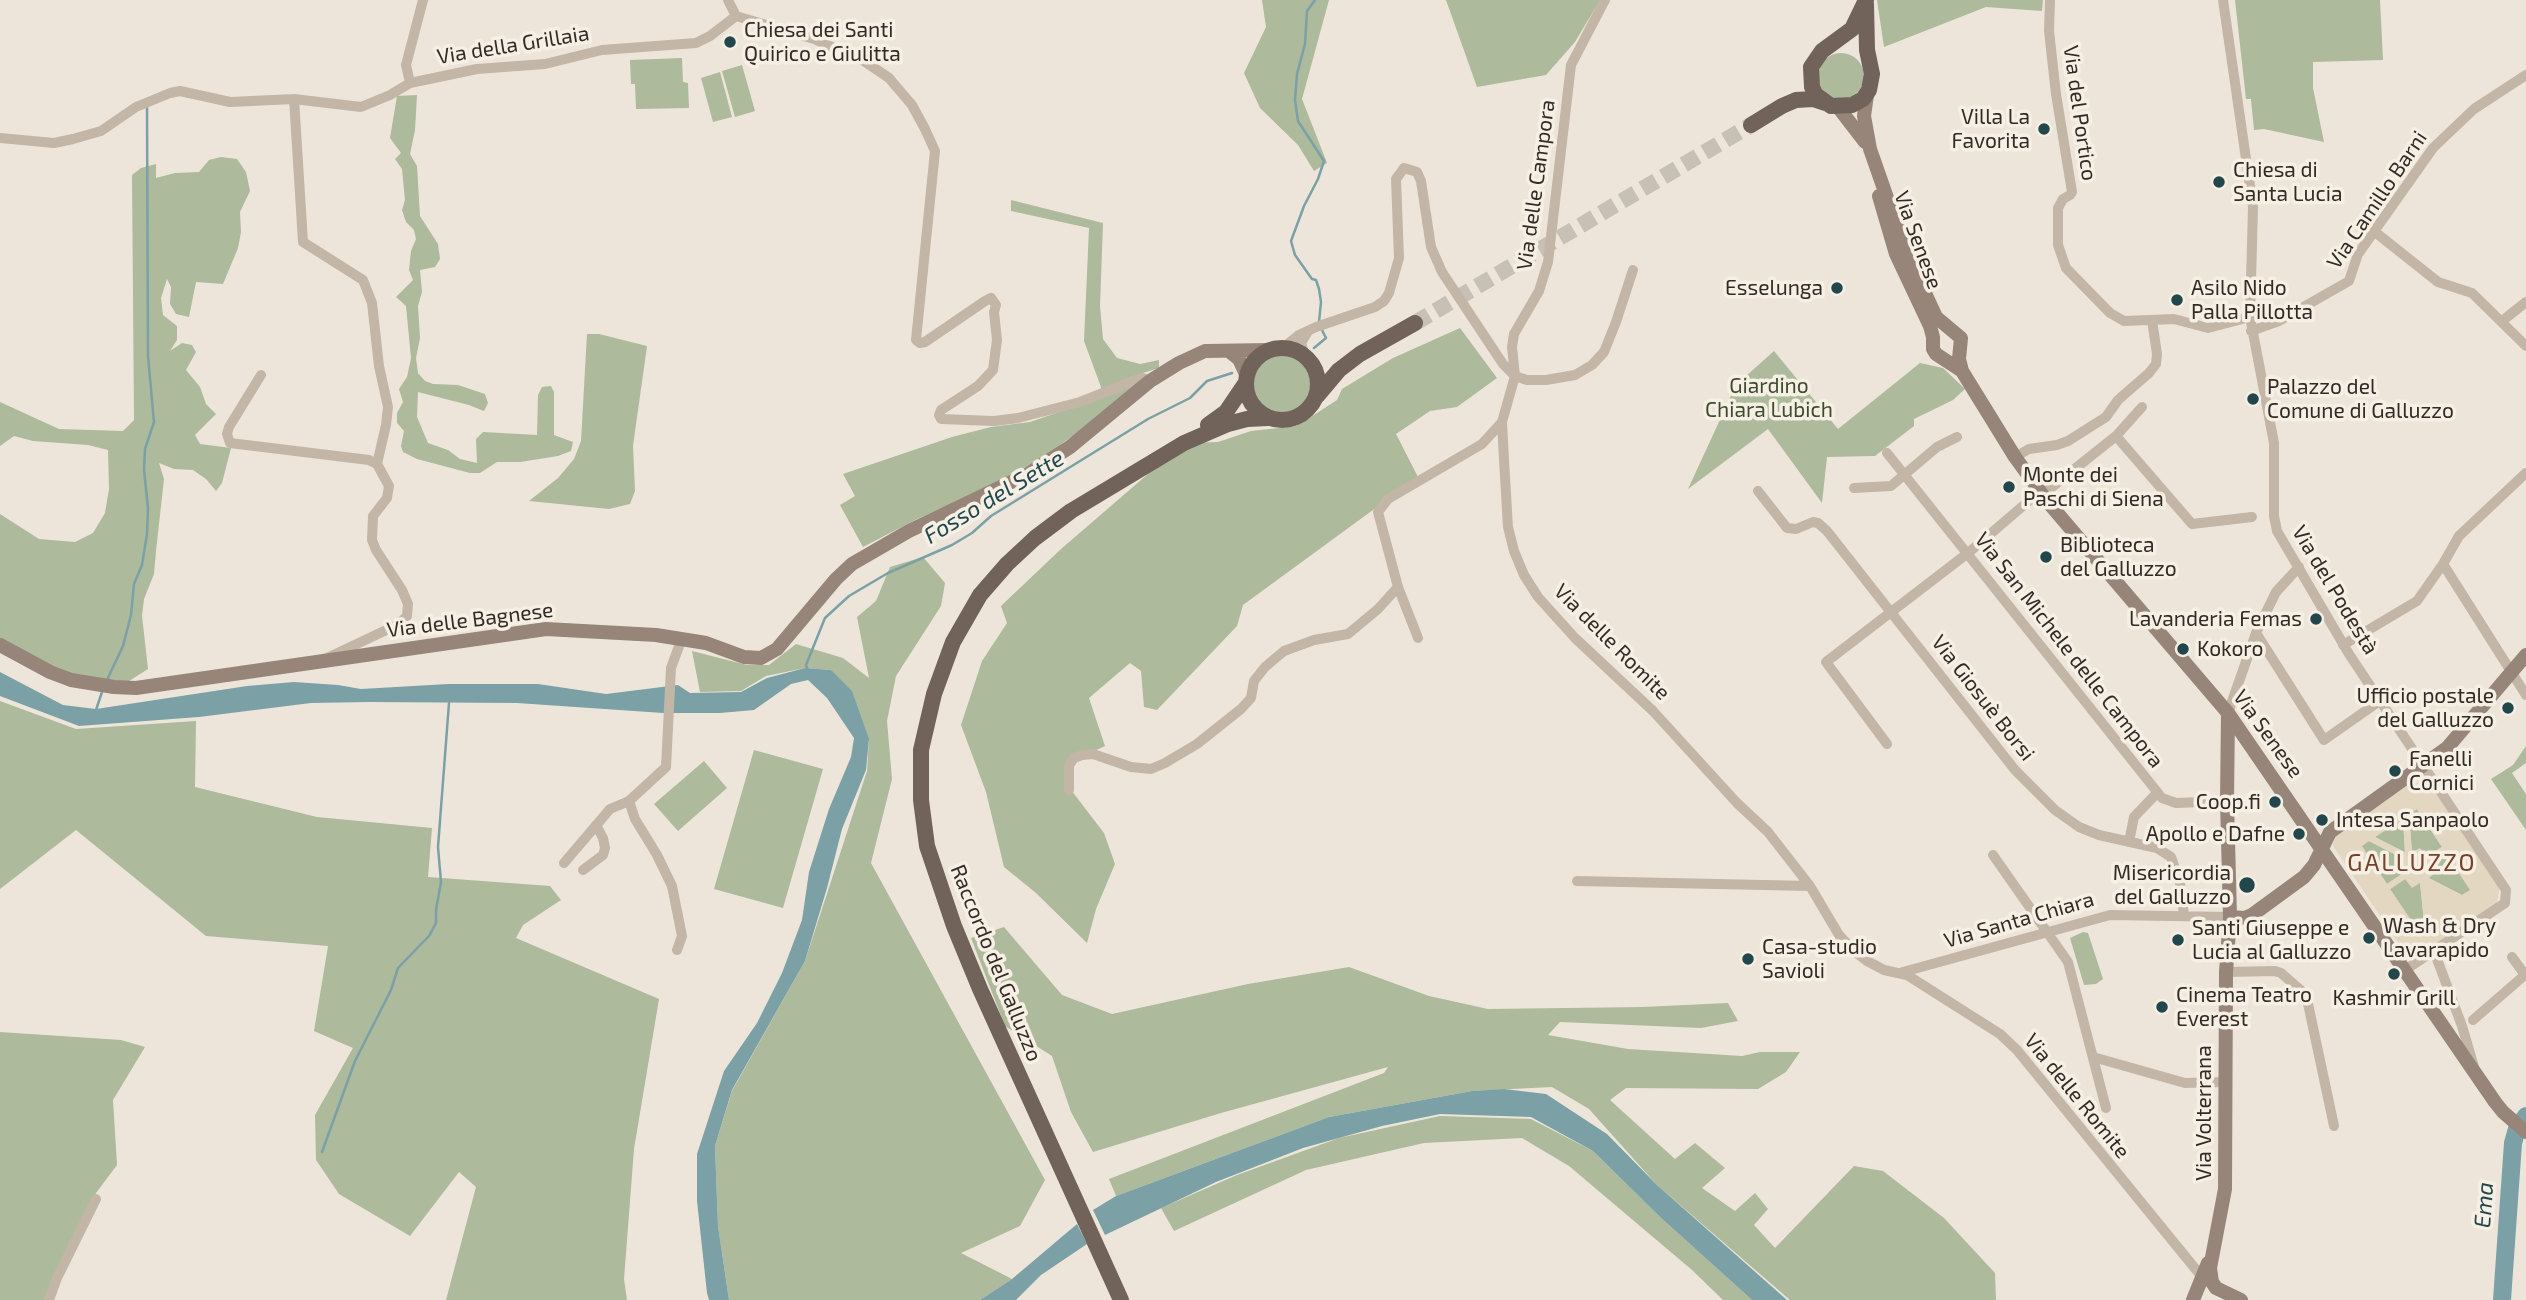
<!DOCTYPE html>
<html>
<head>
<meta charset="utf-8">
<style>
  body { margin:0 }
  canvas { display:block; background:#ede5d9 }
</style>
</head>
<body>
<canvas width="2526" height="1300"></canvas>
<script>
const ctx = document.querySelector('canvas').getContext('2d');
ctx.lineJoin = 'round';
function fill(path, color) { ctx.fillStyle = color; ctx.fill(path, 'evenodd'); }
const toPath = rows => new Path2D(rows.map(r => 'M' + r).join(''));
function trace(path, color, width, dash) { ctx.strokeStyle = color; ctx.lineWidth = width; ctx.lineCap = dash ? 'butt' : 'round'; ctx.setLineDash(dash || []); ctx.stroke(path); }
function drawText(font, color, halo, rows, align = 'center') {
  ctx.font = font + ' "Exo 2",sans-serif'; ctx.lineWidth = 7; ctx.setLineDash([]); ctx.textBaseline = 'middle'; ctx.strokeStyle = halo; ctx.fillStyle = color; for (const [text, x, y, turn = 0] of rows) {
    ctx.save(); ctx.translate(x, y); ctx.rotate((+turn || 0) * Math.PI / 180); ctx.textAlign = isNaN(turn) ? turn : align; if (halo) ctx.strokeText(text, 0, 0); ctx.fillText(text, 0, 0); ctx.restore();
  }
}
fill(toPath([
  [1262,0,1329,0,1302,99,1327,163,1314,171,1298,145,1260,108,1244,73,1266,27],
  [1446,0,1600,0,1575,42,1546,75,1477,87],
  [1877,0,2043,0,2042,11,1986,7,1884,47],
  [2235,0,2380,0,2383,60,2313,62,2313,88,2324,142,2264,129,2254,130,2251,99,2246,99],
  '1818 76a23 23 0 1 1 46 0a23 23 0 1 1-46 0Z',
  [682,58,683,82,688,83,689,108,636,109,635,84,631,84,630,60],
  [742,65,755,111,735,117,722,71],
  [720,72,732,117,713,122,701,78],
  [417,95,415,130,410,154,417,166,420,216,438,244,440,259,435,267,420,270,422,292,418,306,420,338,416,358,418,373,425,381,433,384,458,385,485,394,488,403,484,411,469,405,418,392,417,417,428,443,448,450,460,459,477,463,476,439,483,432,537,435,538,395,542,387,551,386,554,392,554,435,573,442,571,451,558,456,520,462,497,462,480,473,470,473,417,459,403,452,401,446,404,431,397,423,397,413,403,402,399,389,407,377,411,358,406,306,396,297,413,280,409,270,411,251,416,239,414,230,406,222,402,210,405,200,402,169,395,159,401,153,390,138,397,96],
  [221,157,237,159,246,172,250,191,240,212,241,232,238,248,223,284,196,282,189,317,176,314,170,304,171,287,167,279,161,298,163,315,177,326,177,340,170,351,182,343,192,345,196,352,186,370,200,387,206,404,216,414,195,435,200,444,231,448,222,483,216,491,206,479,193,470,174,469,159,463,164,479,156,551,154,574,144,599,142,616,148,669,129,681,114,682,73,676,0,640,0,514,39,539,75,542,93,533,105,513,109,489,108,450,88,445,33,441,14,436,0,446,0,402,59,429,123,431,134,420,132,175,141,168,156,164,156,178,175,173,199,172,209,160],
  [1011,200,1103,223,1100,306,1103,339,1117,358,1140,364,1159,360,1159,368,1143,373,1132,392,1045,456,995,484,917,519,863,547,840,505,855,496,843,474,952,437,991,427,1030,422,1100,398,1101,387,1084,341,1089,228,1011,211],
  [1460,328,1497,378,1457,407,1430,411,1396,434,1418,477,1243,605,1237,626,1157,710,1144,707,1141,671,1130,663,1089,698,1105,746,1066,764,1068,786,1104,833,1115,864,1096,909,1087,943,1036,893,1004,867,986,792,961,725,982,661,1007,623,1001,606,1061,549,1184,443,1218,442,1251,431,1297,426,1337,400,1342,389,1393,358],
  [587,334,599,334,647,346,633,446,635,491,630,504,609,509,529,501,558,478,574,459,581,441],
  [1774,351,1838,429,1920,363,1943,368,1965,389,1953,400,1914,419,1914,426,1875,456,1827,457,1822,503,1768,429,1688,489,1736,385],
  '1252 384a30 30 0 1 1 60 0a30 30 0 1 1-60 0Z',
  [923,557,945,583,941,606,896,676,887,721,892,779,871,863,1045,1180,1020,1226,961,1253,1012,1279,980,1300,729,1300,718,1226,715,1146,732,1091,805,961,867,771,869,740,831,670,805,668,766,676,741,691,700,692,692,651,747,665,769,665,796,644,843,658,869,678,857,617,876,601,890,567],
  [0,701,76,729,196,721,195,787,317,817,432,828,428,877,550,886,561,900,523,925,516,938,659,999,634,1149,624,1279,627,1300,446,1300,476,1187,459,1172,410,1236,339,1194,316,1160,315,1115,353,1048,314,1031,328,946,206,936,76,830,0,889],
  [2526,746,2526,763,2512,773,2526,794,2526,830,2491,779,2513,765],
  [754,750,823,769,783,908,714,889],
  [704,761,727,788,678,831,654,804],
  [2417,809,2442,847,2426,857,2412,853,2409,814],
  [2403,818,2405,853,2375,837],
  [2369,841,2404,859,2402,874,2387,884,2361,846],
  [2445,851,2471,890,2462,895,2428,878,2429,862],
  [2405,879,2420,883,2424,921,2415,927,2390,889],
  [2427,884,2457,899,2429,917],
  [1004,927,1062,995,1112,1014,1248,984,1349,967,1429,996,1488,1009,1643,1007,1728,1003,1738,1021,1701,1028,1560,1022,1548,1035,1628,1049,1742,1056,1760,1052,1800,1052,1786,1072,1758,1089,1626,1088,1610,1100,1675,1159,1695,1143,1725,1168,1702,1188,1735,1211,1755,1193,1768,1209,1754,1225,1775,1248,1854,1166,1883,1171,1944,1218,1995,1273,1996,1300,1790,1300,1657,1185,1589,1109,1552,1087,1472,1091,1329,1117,1116,1196,1109,1179,1384,1073,1388,1067,1221,1113,1093,1152,1071,1112,1052,1056,1005,1026,971,938],
  [2083,932,2088,933,2103,979,2096,984,2084,985,2070,938],
  [0,1032,121,1040,145,1047,113,1100,117,1165,96,1193,46,1300,0,1300],
  [1440,1116,1531,1119,1593,1151,1660,1217,1752,1300,1723,1300,1692,1270,1569,1166,1522,1138,1424,1143,1306,1170,1174,1231,1161,1208,1237,1175,1339,1138]
]), '#adba9b');
fill(toPath([
  [2410,782,2430,785,2500,887,2496,905,2423,955,2406,954,2333,846,2335,837],
  [2417,809,2442,847,2427,857,2420,848,2412,852,2409,814],
  [2403,819,2405,852,2375,837],
  [2369,841,2403,858,2396,864,2402,874,2387,884,2362,846],
  [2445,852,2470,890,2462,895,2429,878,2436,872,2430,862],
  [2405,879,2412,888,2420,883,2424,921,2415,926,2390,889]
]), '#e3d7c1');
fill(toPath([
  [805,668,831,670,852,691,869,739,866,770,842,829,827,888,805,961,732,1090,715,1146,718,1226,729,1300,709,1300,707,1293,697,1201,697,1154,724,1071,757,1023,782,973,802,920,809,872,829,809,851,757,854,738,827,698,808,680,791,684,754,710,720,713,663,713,517,703,369,702,311,703,199,717,79,726,0,696,0,672,63,705,96,709,247,686,294,682,338,685,361,689,448,684,538,684,606,694,678,685,690,693,741,692,767,678],
  [1504,1089,1546,1094,1607,1134,1657,1185,1787,1300,1752,1300,1660,1217,1593,1151,1531,1117,1440,1114,1382,1126,1303,1148,1216,1182,1105,1235,1093,1210,1116,1196,1329,1117,1472,1091],
  [1077,1224,1087,1244,1041,1275,1016,1300,980,1300,1012,1279]
]), '#7ba1a6');
trace(toPath([
  [1315,0,1307,11,1305,44,1297,74,1295,100,1298,121,1324,161,1318,179,1304,206,1291,241,1295,255,1312,279,1316,280,1319,289,1321,302,1319,322],
  [1314,348,1326,338,1321,328],
  [808,671,806,665,825,618,849,596,888,573,952,545,972,533,991,516,1148,419,1190,398,1207,381,1232,373],
  [107,680,123,646,131,615,134,584,142,565,147,534,148,508,144,470,145,449,154,422,148,356,147,108],
  [96,710,103,689],
  [322,1152,355,1061,391,990,398,968,429,936,436,923,436,910,441,882,438,847,449,703]
]), '#7ba1a6', 2.5);
trace(toPath([
  [2502,1300,2513,1143,2517,1129,2526,1116]
]), '#7ba1a6', 18);
trace(toPath([
  [1415,323,1751,125]
]), '#c7c0b5', 16, [16, 8]);
trace(toPath([
  [728,0,736,16,814,39,864,61,889,78,912,105,925,129,935,151,916,340,920,343,925,342,985,301,991,298,996,305,994,312,997,340,993,370,978,386,941,410,939,415,941,419,994,421,1018,418,1080,402,1136,380,1143,378,1150,381],
  [1605,0,1571,65,1548,262,1539,291,1514,334,1512,347,1515,376,1502,422,1504,460,1508,527,1514,551,1524,575,1538,597,1575,638,1653,711,1737,803,1768,832,1810,886,1839,935,1853,950,1867,961,1884,970,1907,975,2000,1034,2017,1050,2202,1277],
  [2050,0,2049,31,2056,94,2072,192,2070,195,2063,199,2058,208,2058,245,2066,268,2110,313,2124,321,2174,319,2208,328,2250,317],
  [2223,0,2253,207,2250,317,2274,443,2274,516,2277,531,2349,654,2506,890,2505,903,2405,970],
  [410,83,406,65,423,0],
  [294,99,303,242,363,280,372,303,379,366,388,407,386,425,377,464],
  [0,138,54,143,73,139,101,131,136,107,170,93,180,91,230,102,294,99,361,107,390,95,410,83,477,69,545,64,602,50,696,43,710,36,736,16],
  [2375,232,2438,282,2472,293,2526,346],
  [2502,321,2526,302],
  [2251,331,2279,321,2349,281,2358,254,2433,148,2474,109,2526,75],
  [1283,348,1299,335,1316,327,1375,307,1384,301,1389,293,1399,258,1396,179,1404,168,1417,172,1421,181,1431,247,1442,272,1503,364,1515,376,1527,380,1546,380,1575,375,1592,365,1604,352,1616,322,1633,270],
  [1305,356,1301,343,1307,333],
  [261,375,229,427,227,434,230,443,369,460,377,464,389,486,387,498,373,516,372,540,376,550,402,590,408,604,407,616,399,624,325,659],
  [2116,436,2192,524,2252,517],
  [1887,453,2162,798,2176,803,2227,801],
  [2015,457,2029,449,2057,445,2068,441,2106,417,2118,400,2149,373,2156,364,2157,354,2152,320],
  [1854,488,1891,486,1937,447,1957,437],
  [1758,491,1787,528,1796,529,1813,522,1818,523,1827,531,2015,770,2055,810,2079,827,2099,835,2157,848,2171,857,2180,883,2184,915],
  [2443,564,2526,695],
  [1398,587,1418,638],
  [2256,633,2324,740,2381,700],
  [2343,645,2417,601,2443,564,2459,536,2526,473],
  [2228,713,2256,633,2276,592,2299,567],
  [1887,744,1826,662,1968,553,2031,499,2042,495,2116,436,2142,407],
  [1069,790,1069,765,1074,758,1082,755,1093,754,1131,767,1151,769,1165,763,1197,744,1241,709,1251,698,1254,681,1265,667,1284,651,1314,640,1348,634,1378,609,1398,587,1378,512,1388,499,1482,444,1502,422],
  [629,801,635,819,657,855,672,886,682,936,677,950],
  [2129,842,2134,817,2157,793],
  [1993,855,2068,962,2106,1108],
  [564,863,610,809,629,801,666,767,671,668,682,638],
  [583,870,603,855,605,848,603,838,596,825],
  [1577,881,1810,886],
  [2434,951,2462,1026,2474,1067],
  [2512,957,2525,975],
  [1903,972,2110,915,2230,917],
  [2226,972,2275,971,2281,973,2304,993,2307,999,2334,1126],
  [2473,1020,2526,974],
  [2093,1057,2185,1083,2225,1082],
  [49,1300,57,1278,96,1199]
]), '#c3b6a6', 10);
trace(toPath([
  [1867,95,1864,116,1870,149,1906,252,1936,317,1961,338,1959,359,1962,371,2015,457,2047,501,2228,713,2495,1102,2503,1112,2526,1132],
  [1838,107,1865,142],
  [1879,196,1896,254,1930,326,1933,337,1933,349,1936,354,1962,371],
  [1229,351,1239,359,1246,374],
  [0,645,50,672,71,680,114,687,136,688,546,629,656,635,706,643,744,657,761,658,777,649,836,579,852,564,909,531,1028,474,1070,447,1150,381,1179,363,1205,351,1270,350],
  [2230,917,2245,918,2252,915,2304,877,2314,865,2330,832,2447,748,2526,655],
  [2216,1288,2212,1282,2210,1268,2225,1189,2226,972,2230,917,2227,801,2228,713],
  [2216,1288,2241,1300],
  [2193,1300,2208,1263]
]), '#968578', 14);
trace(toPath([
  [1866,4,1867,50,1872,74,1869,90,1863,99,1852,105,1831,106,1816,95,1812,87,1811,67,1822,51,1852,29,1866,0],
  [1751,125,1782,106,1796,100,1813,99,1825,103],
  '1246 384a36 36 0 1 1 72 0a36 36 0 1 1-72 0Z',
  [1317,396,1339,370,1360,354,1415,323],
  [1208,425,1226,412,1245,384],
  [1121,1300,980,989,954,926,927,846,921,800,921,750,934,694,953,642,980,595,1007,564,1035,538,1071,511,1184,443,1228,424,1247,419,1268,418]
]), '#716359', 16);
for (const [x, y, r, color] of [
  [730,42,7,"#21474d"],
  [2044,129,7,"#21474d"],
  [2219,182,7,"#21474d"],
  [1837,288,7,"#21474d"],
  [2177,300,7,"#21474d"],
  [2253,399,7,"#21474d"],
  [2009,487,7,"#21474d"],
  [2046,557,7,"#21474d"],
  [2316,619,7,"#21474d"],
  [2183,649,7,"#21474d"],
  [2508,708,7,"#21474d"],
  [2395,771,7,"#21474d"],
  [2275,802,7,"#21474d"],
  [2322,820,7,"#21474d"],
  [2299,834,7,"#21474d"],
  [2247,885,9,"#21474d"],
  [2369,938,7,"#21474d"],
  [2178,940,7,"#21474d"],
  [1748,959,7,"#21474d"],
  [2394,974,7,"#21474d"],
  [2162,1007,7,"#21474d"]
]) { const dot = new Path2D(); dot.arc(x, y, r, 0, 2 * Math.PI); ctx.fillStyle = color; ctx.fill(dot); trace(dot, '#f6efe4', 2.5); }
drawText('21px', '#312a26', '#f6efe4', [
  ["Chiesa dei Santi",744,30],
  ["Quirico e Giulitta",744,54],
  ["Villa La",2030,117,"right"],
  ["Favorita",2030,141,"right"],
  ["Chiesa di",2233,170],
  ["Santa Lucia",2233,194],
  ["Esselunga",1823,288,"right"],
  ["Asilo Nido",2191,288],
  ["Palla Pillotta",2191,312],
  ["Palazzo del",2267,387],
  ["Comune di Galluzzo",2267,411],
  ["Monte dei",2023,475],
  ["Paschi di Siena",2023,499],
  ["Biblioteca",2060,545],
  ["del Galluzzo",2060,569],
  ["Lavanderia Femas",2302,619,"right"],
  ["Kokoro",2197,649],
  ["Ufficio postale",2494,696,"right"],
  ["del Galluzzo",2494,720,"right"],
  ["Fanelli",2409,759],
  ["Cornici",2409,783],
  ["Coop.fi",2261,802,"right"],
  ["Intesa Sanpaolo",2336,820],
  ["Apollo e Dafne",2285,834,"right"],
  ["Misericordia",2231,873,"right"],
  ["del Galluzzo",2231,897,"right"],
  ["Wash & Dry",2383,926],
  ["Lavarapido",2383,950],
  ["Santi Giuseppe e",2192,928],
  ["Lucia al Galluzzo",2192,952],
  ["Casa-studio",1762,947],
  ["Savioli",1762,971],
  ["Cinema Teatro",2176,995],
  ["Everest",2176,1019],
  ["Kashmir Grill",2394,998,"center"]
], 'left');
drawText('21px', '#312a26', '#f6efe4', [
  ["Via della Grillaia",513,45,-9],
  ["Via del Portico",2080,113,82],
  ["Via delle Campora",1536,185,-82],
  ["Via Camillo Barni",2377,200,-56],
  ["Via Senese",1918,240,70],
  ["Via del Podestà",2335,590,59],
  ["Via delle Bagnese",470,620,-7],
  ["Via delle Romite",1612,642,45],
  ["Via San Michele delle Campora",2069,650,52],
  ["Via Giosuè Borsi",1983,698,52],
  ["Via Senese",2268,734,54],
  ["Via Santa Chiara",2019,920,-16],
  ["Raccordo del Galluzzo",996,963,68],
  ["Via delle Romite",2077,1096,51],
  ["Via Volterrana",2204,1113,-90]
]);
drawText('21px', '#3e4c2d', '#f6efe4', [
  ["Giardino",1769,386],
  ["Chiara Lubich",1769,410]
]);
drawText('italic 23px', '#21474d', '#f6efe4', [
  ["Fosso del Sette",994,497,-31],
  ["Ema",2484,1205,-86]
]);
ctx.letterSpacing = '2px';
drawText('24px', '#754129', '#f6efe4', [
  ["GALLUZZO",2412,863]
]);
ctx.letterSpacing = '0px';
</script>
</body>
</html>
